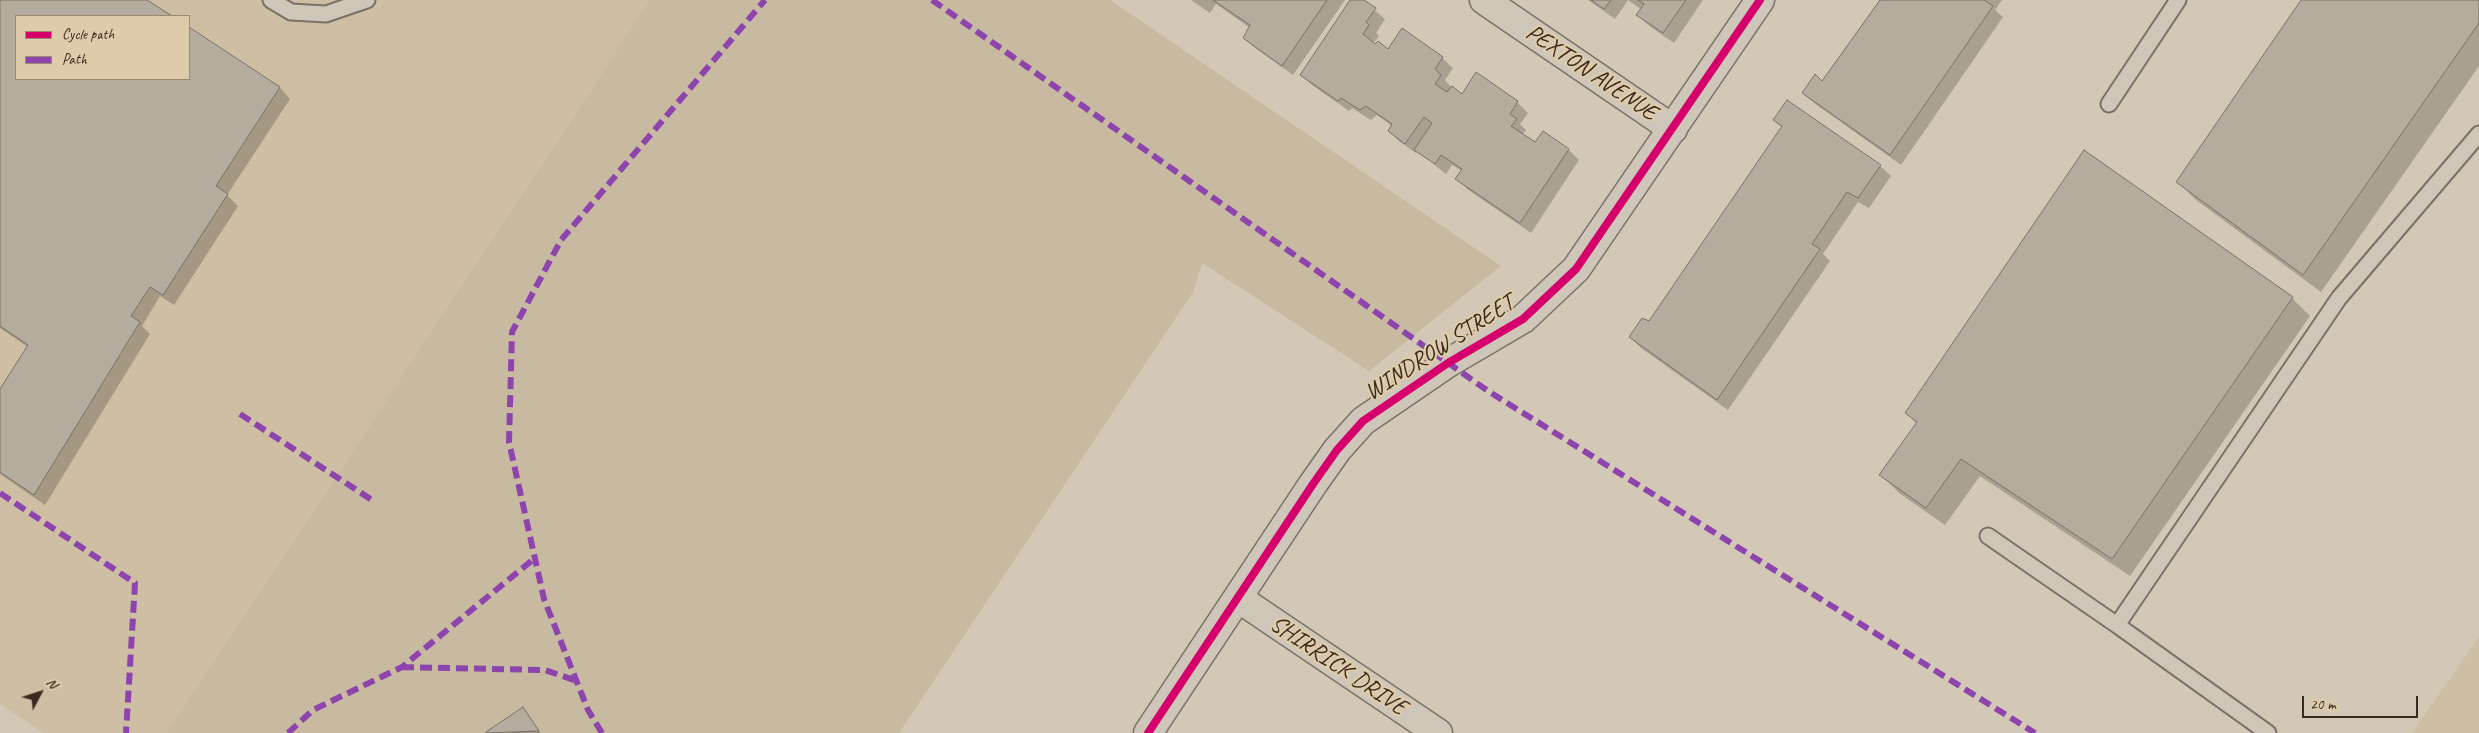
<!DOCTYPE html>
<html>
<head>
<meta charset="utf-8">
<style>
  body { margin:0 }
  #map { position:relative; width:2479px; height:733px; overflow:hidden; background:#d2c8b5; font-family:Caveat,sans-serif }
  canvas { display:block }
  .legend { position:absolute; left:15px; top:15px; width:175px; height:65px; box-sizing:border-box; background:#decba9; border:1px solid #9d8b71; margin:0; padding:6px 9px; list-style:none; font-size:15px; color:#3b2a1e }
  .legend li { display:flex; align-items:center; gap:10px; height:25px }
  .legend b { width:25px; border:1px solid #9d8b71 }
  .north { position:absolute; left:15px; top:668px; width:50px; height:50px; -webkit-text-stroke:4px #decba9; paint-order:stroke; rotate:50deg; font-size:14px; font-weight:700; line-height:20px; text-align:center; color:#3b2a1e }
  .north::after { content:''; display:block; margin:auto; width:18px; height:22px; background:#3b2a1e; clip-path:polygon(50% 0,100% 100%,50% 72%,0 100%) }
  .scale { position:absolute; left:2302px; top:696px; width:116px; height:22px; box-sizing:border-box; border:2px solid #3b2a1e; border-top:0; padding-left:6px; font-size:15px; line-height:18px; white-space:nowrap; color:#3b2a1e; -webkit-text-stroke:4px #decba9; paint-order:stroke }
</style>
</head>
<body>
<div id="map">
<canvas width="2479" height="733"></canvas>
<ul class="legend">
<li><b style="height:6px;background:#d6006c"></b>Cycle path</li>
<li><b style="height:6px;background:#8e44ad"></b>Path</li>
</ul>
<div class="north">N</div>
<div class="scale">20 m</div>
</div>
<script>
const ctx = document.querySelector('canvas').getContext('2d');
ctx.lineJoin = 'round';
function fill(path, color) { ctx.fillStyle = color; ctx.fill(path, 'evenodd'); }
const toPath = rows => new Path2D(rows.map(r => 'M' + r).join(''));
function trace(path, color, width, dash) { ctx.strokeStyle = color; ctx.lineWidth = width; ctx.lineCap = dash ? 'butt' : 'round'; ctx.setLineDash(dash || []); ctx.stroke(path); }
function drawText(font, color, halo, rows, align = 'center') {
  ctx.font = font + ' Caveat,sans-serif'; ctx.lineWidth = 4.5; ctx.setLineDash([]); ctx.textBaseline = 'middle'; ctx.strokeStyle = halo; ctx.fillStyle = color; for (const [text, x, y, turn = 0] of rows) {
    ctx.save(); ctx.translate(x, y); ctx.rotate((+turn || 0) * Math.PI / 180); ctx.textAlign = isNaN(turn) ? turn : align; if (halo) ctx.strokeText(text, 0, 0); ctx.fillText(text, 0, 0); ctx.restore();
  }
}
fill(toPath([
  [0,0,650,0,167,733,44,733,0,704],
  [16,16,189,16,189,79,16,79],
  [2479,637,2479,733,2412,733]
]), '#cdbea4');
fill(toPath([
  [650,0,1110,0,1501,266,1369,371,1202,263,1193,292,899,733,167,733]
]), '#c8baa1');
fill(toPath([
  [0,0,145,0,170,16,16,16,16,79,189,79,189,29,280,88,290,99,227,195,238,206,174,305,160,296,142,326,150,334,45,505,0,474,0,391,28,347,0,328],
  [1191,0,1345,0,1293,75,1255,48,1244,38,1250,28,1216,4,1210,13],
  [1352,0,1362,0,1385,19,1376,33,1379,36,1373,44,1388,50,1442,58,1453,68,1445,80,1451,87,1463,95,1517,102,1528,113,1520,124,1526,130,1522,135,1536,144,1569,150,1579,160,1531,233,1467,189,1457,178,1462,171,1452,165,1446,174,1417,151,1416,153,1400,142,1389,131,1392,126,1377,115,1371,120,1352,108,1349,111,1312,85,1301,75],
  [1588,0,1703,0,1674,43,1648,25,1638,15,1642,10,1628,0,1615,19],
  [1881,0,2002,0,1995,10,2003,17,1901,165,1814,103,1803,93,1823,82],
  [2302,0,2479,0,2479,66,2321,292,2196,200,2178,182],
  [1774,120,1880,166,1891,176,1869,208,1858,202,1823,254,1830,261,1728,410,1641,348,1630,337,1649,323,1783,128],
  [2292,298,2310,316,2130,576,1980,476,1945,525,1899,493,1881,475,1917,424,1906,413],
  [523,709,541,733,488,733,487,732]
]), '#0003');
const building = toPath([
  [0,0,147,0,172,16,16,16,16,79,189,79,189,27,280,87,216,186,228,194,163,295,150,287,131,316,140,322,34,495,0,472,0,389,28,345,0,326,0,0],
  [1213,0,1327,0,1282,66,1243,38,1250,25,1213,0],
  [1350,0,1364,0,1376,8,1366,22,1369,25,1363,34,1375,44,1378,41,1388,49,1402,28,1443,57,1435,69,1441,75,1435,84,1447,92,1452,86,1462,94,1476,72,1518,101,1510,114,1517,119,1511,126,1535,142,1543,131,1569,149,1520,223,1455,179,1462,169,1441,155,1435,164,1414,150,1432,123,1424,117,1405,144,1388,131,1392,124,1366,106,1360,110,1341,98,1338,101,1300,75,1350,0],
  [1591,0,1611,0,1604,9,1591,0],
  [1638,0,1686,0,1663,33,1636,15,1644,4,1638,0],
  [1880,0,1984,0,1993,6,1890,155,1802,93,1815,74,1822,81,1880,0],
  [2301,0,2479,0,2479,23,2303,275,2176,182,2301,0],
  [1787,100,1881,165,1858,198,1847,192,1812,244,1820,249,1717,400,1629,337,1642,318,1649,321,1782,126,1773,120,1787,100],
  [2084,150,2293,297,2112,559,1961,459,1926,508,1879,475,1917,422,1905,413,2084,150],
  [523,707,539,731,486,733,486,732,523,707]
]);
fill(building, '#b4ac9f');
trace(building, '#7a7267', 1);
const lane = toPath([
  [271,0,291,12,326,14,367,0],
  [2109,104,2178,0],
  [1988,536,2117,625],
  [2268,733,2117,625,2339,298,2479,134]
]);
const street = toPath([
  [1484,0,1673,129],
  [1238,598,1438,733],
  [1148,733,1313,484,1337,450,1363,421,1448,363,1523,319,1576,269,1760,0]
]);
trace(lane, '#7a7267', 19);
trace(street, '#7a7267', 31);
trace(lane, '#cec6b9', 15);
trace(street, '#cec6b9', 28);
trace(toPath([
  [932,0,1488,391,2035,733],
  [240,414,375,502],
  [0,493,135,583,126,733],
  [402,667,545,670,577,681],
  [288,733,313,710,402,667,535,558],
  [602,733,588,710,544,599,509,442,512,332,561,240,765,0]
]), '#8e44ad', 6, [12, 6]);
trace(toPath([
  [1148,733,1313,484,1337,450,1363,421,1448,363,1523,319,1576,269,1760,0]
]), '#d6006c', 8);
drawText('24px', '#3b2a1e', '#decba9', [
  ["PEXTON AVENUE",1591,73,34],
  ["WINDROW STREET",1440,348,-33],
  ["SHIRRICK DRIVE",1338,666,34]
]);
</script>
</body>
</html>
